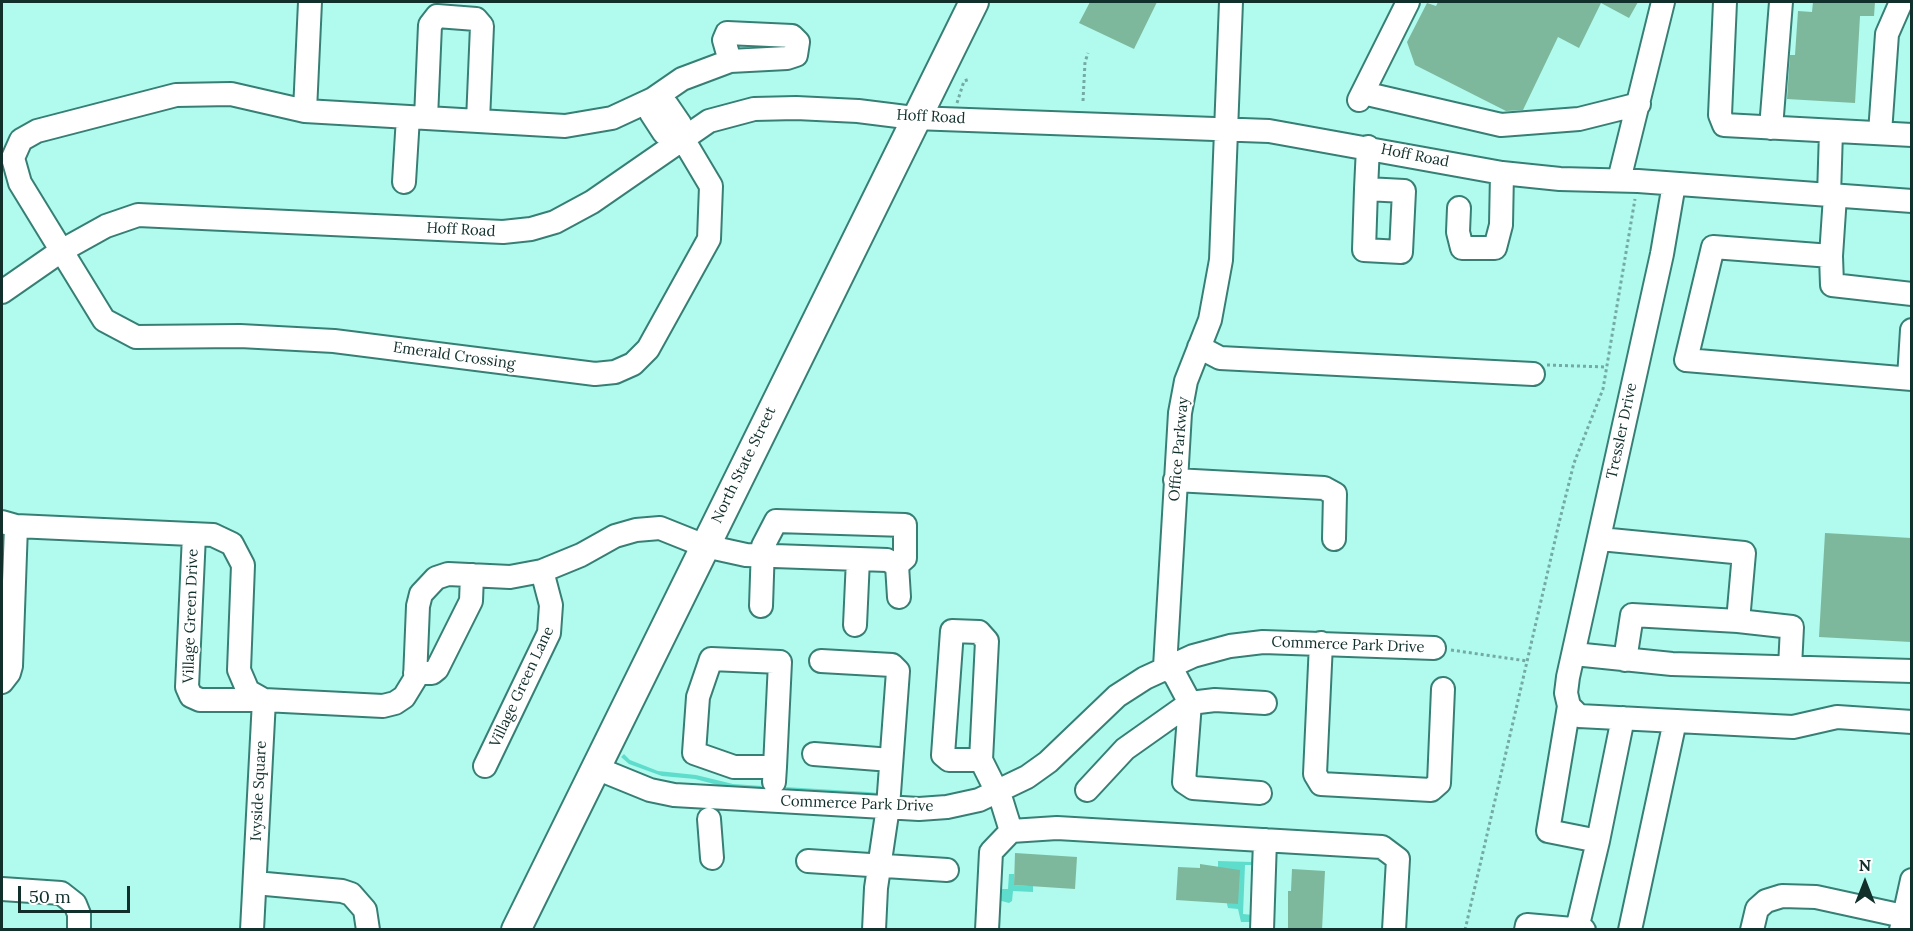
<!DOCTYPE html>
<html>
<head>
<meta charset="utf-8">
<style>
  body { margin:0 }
  #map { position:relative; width:1913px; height:931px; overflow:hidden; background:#b1faee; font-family:Lora,serif }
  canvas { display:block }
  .frame { position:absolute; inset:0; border:3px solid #112f2b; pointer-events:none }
  .north { position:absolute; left:1835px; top:853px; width:60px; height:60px; -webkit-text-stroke:4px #fff; paint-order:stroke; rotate:0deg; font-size:16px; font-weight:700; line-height:24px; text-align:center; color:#112f2b }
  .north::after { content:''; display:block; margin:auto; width:21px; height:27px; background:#112f2b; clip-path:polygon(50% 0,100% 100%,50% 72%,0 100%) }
  .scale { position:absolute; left:18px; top:886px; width:112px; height:27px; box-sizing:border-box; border:3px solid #112f2b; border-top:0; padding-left:8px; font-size:18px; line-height:21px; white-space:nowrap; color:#112f2b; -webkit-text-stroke:4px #fff; paint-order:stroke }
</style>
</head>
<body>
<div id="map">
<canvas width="1913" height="931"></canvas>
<div class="frame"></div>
<div class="north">N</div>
<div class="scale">50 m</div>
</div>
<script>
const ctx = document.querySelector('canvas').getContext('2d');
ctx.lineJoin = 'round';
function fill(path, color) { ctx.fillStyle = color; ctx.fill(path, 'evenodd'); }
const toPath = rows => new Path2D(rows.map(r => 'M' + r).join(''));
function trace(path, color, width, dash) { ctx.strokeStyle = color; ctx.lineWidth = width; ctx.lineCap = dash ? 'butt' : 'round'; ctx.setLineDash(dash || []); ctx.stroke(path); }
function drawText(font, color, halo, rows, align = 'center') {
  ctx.font = font + ' Lora,serif'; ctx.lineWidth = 4.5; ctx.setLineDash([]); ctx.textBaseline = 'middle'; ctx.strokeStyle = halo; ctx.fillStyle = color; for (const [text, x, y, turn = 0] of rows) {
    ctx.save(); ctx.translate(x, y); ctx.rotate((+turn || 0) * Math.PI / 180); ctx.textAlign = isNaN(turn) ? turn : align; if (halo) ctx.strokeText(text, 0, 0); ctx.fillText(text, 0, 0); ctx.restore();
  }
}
fill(toPath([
  [624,754,630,760,658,771,696,775,733,784,762,786,758,789,729,788,695,779,662,776,629,764,621,757],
  [785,787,868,792,878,793,871,796,789,791],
  [1254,846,1257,865,1245,865,1243,914,1253,915,1253,922,1241,922,1238,909,1228,908,1218,869,1218,861,1251,862],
  [1009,874,1014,874,1014,885,1033,886,1033,892,1013,891,1012,901,1009,903,998,900,999,889,1008,889]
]), '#5fddcc');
fill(toPath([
  [1090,2,1157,2,1134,49,1079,23],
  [1438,2,1638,2,1629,18,1601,3,1579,48,1558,37,1523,110,1506,111,1415,65,1407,42,1427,3,1436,6],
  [1813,2,1875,2,1874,16,1860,16,1855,103,1787,99,1790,55,1795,55,1798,11,1812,12],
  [1825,533,1911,538,1911,642,1819,637],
  [1015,853,1077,857,1075,889,1014,885],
  [1200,864,1240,870,1238,904,1176,900,1178,867,1200,868],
  [1292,869,1325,871,1322,930,1288,930,1288,891,1291,891]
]), '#7db89c');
const minor = toPath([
  [1231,2,1221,260,1210,320,1186,381,1180,413,1165,667,1175,675,1190,703,1215,700,1265,703],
  [1725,2,1720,115,1724,125,1912,135],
  [1363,93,1501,125,1579,119,1639,104],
  [653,99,667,105,680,124,683,139,664,133,651,113,653,99],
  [1359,100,1408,2],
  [305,111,310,2],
  [426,118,430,25,437,16,476,19,482,26,478,121],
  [1771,128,1781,2],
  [1880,133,1887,34,1901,2],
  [683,139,711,186,709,239,648,349,633,364,615,372,595,374,334,341,240,336,136,337,104,320,20,183,13,158,21,140,37,131,176,95,231,94,305,111,565,126,612,118,653,99,682,79,730,61,787,58,796,55,798,42,792,36,727,33,724,40,730,61],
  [1619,180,1663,2],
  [404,182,408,117],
  [1674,184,1662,254,1568,677,1566,693,1569,706,1579,716,1793,727,1837,717,1912,722],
  [1366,189,1404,191,1401,252,1364,250,1366,189,1368,147],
  [1829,196,1831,131],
  [1835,196,1831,256,1713,247,1686,360,1912,379],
  [1459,208,1458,232,1462,248,1495,248,1501,225,1502,173],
  [1831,256,1832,285,1912,294],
  [2,292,61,251,106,226,138,215,503,232,531,229,555,222,592,202,709,121,754,109,796,108,858,111,914,118,1269,131,1502,173,1560,179,1638,181,1912,201],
  [1199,347,1220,358,1533,374],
  [1909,378,1912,330],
  [1175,480,1324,488,1335,494,1334,539],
  [2,522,16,526,213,535,232,544,243,565,239,670,248,691,264,700,383,706,395,703,404,697,415,679,418,606,421,594,436,578,448,574,510,577,542,571,581,555,615,536,636,530,660,528,705,546,746,555,887,560,897,565,899,597],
  [194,535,187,687,191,696,200,700,264,700,252,930],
  [1600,539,1744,553,1738,621,1792,627,1790,667],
  [761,606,763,546,776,521,905,525,905,558,897,565],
  [855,625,858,559],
  [1321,643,1315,774,1321,784,1431,790,1439,783,1443,689],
  [1574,654,1672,664,1912,671],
  [1625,660,1632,615,1738,621],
  [821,661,892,665,898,671,888,807,876,888,874,930],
  [415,673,432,673,437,669,471,601,472,575],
  [2,682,9,673,11,666,16,526],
  [1190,703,1184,782,1193,788,1260,793],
  [1569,706,1548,831,1598,841,1623,718],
  [814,754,891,760],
  [981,760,949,760,943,755,952,631,979,632,987,641,981,760,1002,802,1011,831,1057,828,1382,847,1398,859,1394,930],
  [485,766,549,633,551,605,542,571],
  [596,768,650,790,674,795,919,809,947,807,979,800,1027,777,1048,762,1117,696,1145,678,1193,656,1230,646,1263,642,1434,648],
  [774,782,775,767,780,662,711,659,698,697,694,753,734,767,775,767],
  [1087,790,1125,749,1190,703],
  [709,819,712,858],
  [808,861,947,870],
  [255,883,342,891,351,894,365,910,368,930],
  [2,889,61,893,75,904,79,914,79,930],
  [1577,929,1598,841],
  [987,930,991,852,1011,831],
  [1262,930,1265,840],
  [1526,930,1527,925,1584,930],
  [1630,930,1675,721],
  [1752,930,1757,909,1766,901,1782,896,1816,897,1903,916],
  [1901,930,1912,880]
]);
const major = toPath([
  [516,930,974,2]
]);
trace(minor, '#377f75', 26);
trace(major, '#377f75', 32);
trace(toPath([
  [1083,101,1085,62,1088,53],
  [957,103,964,81,970,79],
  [1547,365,1607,367],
  [1451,650,1527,661],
  [1465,930,1559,523,1574,463,1603,389,1635,199]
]), '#73aba2', 3, [3, 3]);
trace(minor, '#fff', 22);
trace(major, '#fff', 28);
drawText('15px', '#112f2b', '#fff', [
  ["Hoff Road",931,117,3],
  ["Hoff Road",1415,156,11],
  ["Hoff Road",461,230,3],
  ["Emerald Crossing",454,356,8],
  ["Tressler Drive",1622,431,-78],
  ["Office Parkway",1179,449,-85],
  ["North State Street",744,465,-64],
  ["Village Green Drive",191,616,-88],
  ["Commerce Park Drive",1348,645,2],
  ["Village Green Lane",522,687,-65],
  ["Ivyside Square",259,791,-87],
  ["Commerce Park Drive",857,804,2]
]);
</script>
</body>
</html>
